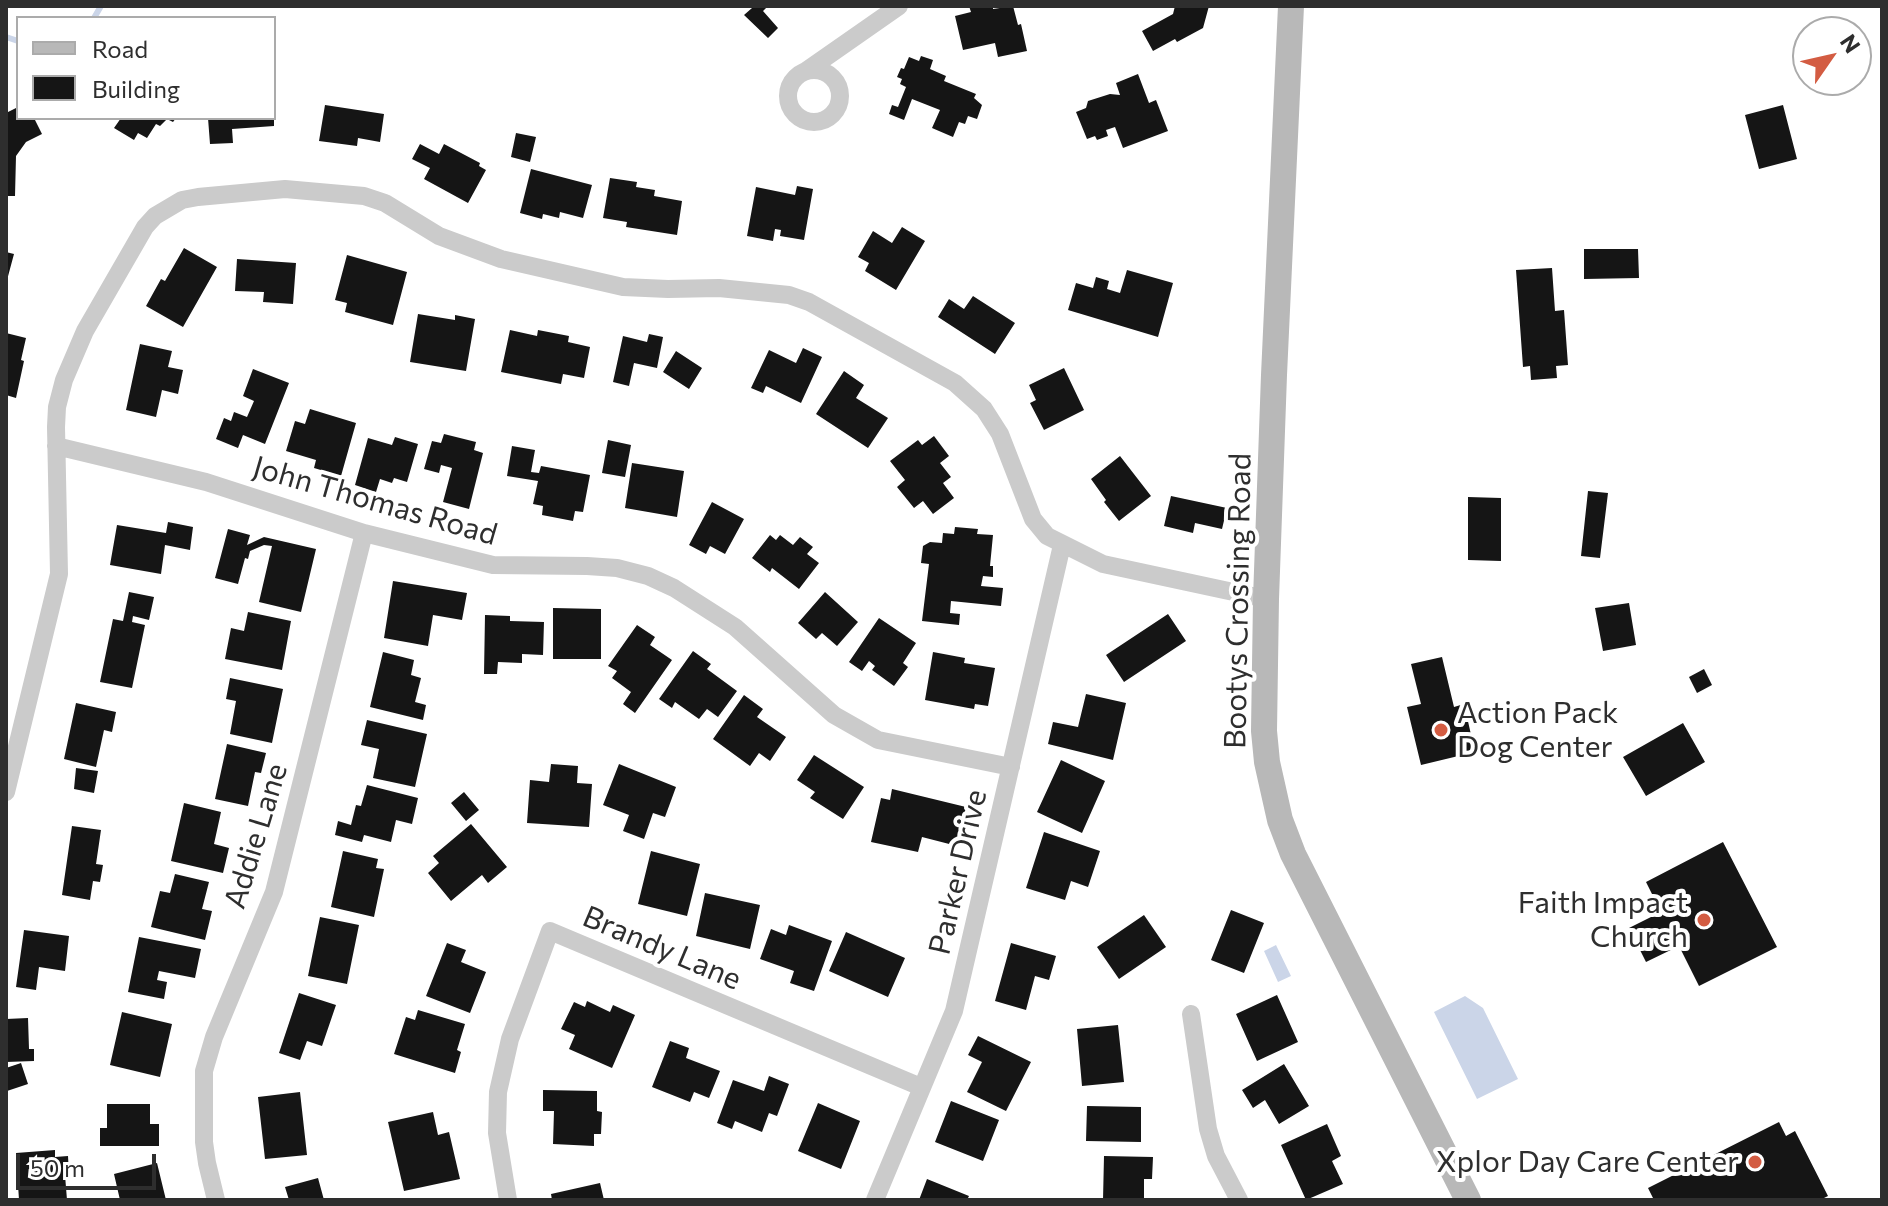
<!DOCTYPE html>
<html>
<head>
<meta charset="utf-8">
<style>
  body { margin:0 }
  #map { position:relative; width:1888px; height:1206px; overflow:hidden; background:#fff; font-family:Commissioner,sans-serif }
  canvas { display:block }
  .frame { position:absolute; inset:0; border:8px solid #2e2e2e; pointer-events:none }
  .legend { position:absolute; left:16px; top:16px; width:260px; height:104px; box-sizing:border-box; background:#fff; border:2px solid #ababab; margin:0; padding:10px 14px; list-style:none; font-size:24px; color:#2e2e2e }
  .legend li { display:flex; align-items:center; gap:16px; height:40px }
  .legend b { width:40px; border:2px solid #ababab }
  .north { position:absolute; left:1792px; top:16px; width:80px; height:80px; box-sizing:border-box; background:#fff; border:2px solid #ababab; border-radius:50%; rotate:56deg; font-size:22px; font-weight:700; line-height:32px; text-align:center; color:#2e2e2e }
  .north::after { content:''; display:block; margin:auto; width:28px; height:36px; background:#d35c42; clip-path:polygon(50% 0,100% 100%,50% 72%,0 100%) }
  .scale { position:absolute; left:16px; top:1154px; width:140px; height:36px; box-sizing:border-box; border:4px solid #2e2e2e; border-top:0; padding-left:10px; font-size:24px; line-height:28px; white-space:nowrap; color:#2e2e2e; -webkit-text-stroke:6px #fff; paint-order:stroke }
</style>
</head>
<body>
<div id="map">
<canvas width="1888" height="1206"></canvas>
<div class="frame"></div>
<ul class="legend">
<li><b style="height:10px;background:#b8b8b8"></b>Road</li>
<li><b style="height:22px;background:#151515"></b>Building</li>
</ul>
<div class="north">N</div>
<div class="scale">50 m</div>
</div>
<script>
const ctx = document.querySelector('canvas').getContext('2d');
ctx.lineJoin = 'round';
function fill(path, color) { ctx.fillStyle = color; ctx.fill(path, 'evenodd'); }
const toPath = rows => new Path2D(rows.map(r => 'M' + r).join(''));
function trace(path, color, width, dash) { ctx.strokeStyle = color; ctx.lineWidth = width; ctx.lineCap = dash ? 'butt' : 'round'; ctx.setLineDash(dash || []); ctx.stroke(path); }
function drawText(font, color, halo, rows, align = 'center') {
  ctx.font = font + ' Commissioner,sans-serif'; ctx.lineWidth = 8; ctx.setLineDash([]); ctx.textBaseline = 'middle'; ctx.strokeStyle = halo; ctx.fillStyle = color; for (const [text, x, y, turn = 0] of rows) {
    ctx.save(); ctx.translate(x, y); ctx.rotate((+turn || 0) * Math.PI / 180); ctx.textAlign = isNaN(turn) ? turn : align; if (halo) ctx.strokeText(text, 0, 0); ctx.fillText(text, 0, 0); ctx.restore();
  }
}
fill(toPath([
  [1276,945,1291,976,1278,982,1264,951],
  [1465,996,1483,1008,1518,1079,1477,1099,1434,1012]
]), '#cbd5e8');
trace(toPath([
  [94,18,101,6],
  [6,37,18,41]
]), '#cbd5e8', 6);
fill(toPath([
  [750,6,768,6,763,11,778,28,768,38,744,15,752,8],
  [969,6,993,6,993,9,1013,6,1018,25,1021,24,1027,51,998,57,995,43,963,50,955,16,971,12],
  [1175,6,1209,6,1203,28,1177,42,1175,39,1153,51,1142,31,1173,14],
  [921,56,933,60,930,69,946,76,944,81,976,94,974,98,982,105,977,119,968,116,965,124,959,122,953,137,932,128,940,110,912,99,904,120,889,114,892,105,898,107,906,87,900,84,902,79,897,77,901,68,904,69,909,57,919,61],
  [1138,74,1149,103,1156,100,1168,131,1123,148,1115,127,1106,130,1108,136,1097,140,1095,136,1087,139,1076,112,1086,108,1088,101,1110,94,1120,95,1116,83],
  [325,105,384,114,380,142,358,138,357,146,319,141],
  [1783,105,1797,159,1759,169,1745,115],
  [18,107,18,118,34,118,42,134,26,142,16,156,15,196,6,196,6,113],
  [121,118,176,118,173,122,167,119,160,126,156,124,147,138,138,133,134,140,114,128],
  [208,118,274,118,274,126,232,129,233,143,210,144],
  [516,133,536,137,530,162,511,157],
  [420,144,439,154,444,144,480,163,479,166,486,170,468,203,424,179,430,168,412,159],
  [531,169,592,185,583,218,560,212,559,218,543,214,542,219,520,213],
  [610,178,637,182,636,187,655,190,654,196,682,201,677,235,626,227,627,222,603,218],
  [797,186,813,189,804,240,780,236,781,230,775,229,773,241,747,236,756,187,795,195],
  [902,227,925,241,896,290,865,271,869,263,858,257,873,231,892,243],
  [184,248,217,267,183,327,146,306,161,279,165,281],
  [1584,249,1638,249,1639,278,1584,279],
  [6,252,14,254,7,280,6,280],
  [347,255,407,272,393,325,345,312,347,303,335,300],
  [237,259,296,263,293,304,263,302,264,292,235,291],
  [1552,268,1555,311,1564,310,1568,365,1556,366,1557,378,1531,380,1530,366,1523,367,1516,270],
  [1127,270,1173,283,1158,337,1068,310,1076,283,1093,288,1096,277,1109,281,1107,289,1120,293],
  [973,296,1015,323,995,354,938,317,949,299,964,309],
  [418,314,455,320,455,315,475,319,466,371,410,362],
  [510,330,537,336,538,330,569,336,568,342,590,347,584,378,563,374,561,384,501,372],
  [6,333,26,338,21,360,24,361,16,398,6,395],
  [649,334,663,337,657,368,634,363,629,386,613,382,623,336,647,342],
  [140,344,172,351,168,367,183,370,178,394,162,390,156,417,126,410],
  [803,348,822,357,801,403,766,386,763,393,751,388,769,350,796,363],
  [676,351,702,368,689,389,663,372],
  [1064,368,1084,410,1044,430,1030,403,1036,400,1029,385],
  [253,369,289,383,265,444,243,435,238,448,216,439,224,418,231,421,234,412,247,417,254,401,243,396],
  [844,371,864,385,856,398,888,418,868,448,816,414],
  [310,409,356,423,341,476,314,468,316,460,286,451,295,421,305,424],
  [444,434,476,442,474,450,483,453,469,509,443,502,452,468,441,465,439,473,424,469,432,441,441,443],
  [934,436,949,456,940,463,951,477,943,483,954,498,933,514,923,501,914,508,897,487,905,480,890,461,918,440,922,445],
  [395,437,418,444,407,482,394,478,392,483,380,479,376,492,355,485,368,438,392,445],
  [608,440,631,445,625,477,602,473],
  [512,446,535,450,531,472,539,473,541,466,590,475,583,512,575,511,573,521,542,515,543,506,533,504,538,481,507,476],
  [1120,456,1151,496,1119,521,1104,502,1106,500,1091,479],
  [632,463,684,471,677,517,625,508],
  [1588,491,1608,493,1600,558,1581,556],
  [1171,496,1227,508,1222,529,1195,523,1193,533,1164,526],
  [1468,497,1501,498,1501,561,1468,560],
  [712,502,744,519,725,554,710,546,706,554,689,545],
  [168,522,193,527,190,550,165,545,161,574,110,565,117,525,166,533],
  [955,527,978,529,977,534,993,535,990,566,993,566,993,577,983,576,981,586,1003,588,1001,606,951,601,950,613,960,614,959,625,922,621,929,564,921,563,923,546,930,542,942,543,943,533,954,534],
  [228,529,250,535,247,545,264,537,316,549,301,612,259,602,272,546,264,545,250,551,248,559,245,558,238,584,215,578],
  [770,535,776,540,780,535,793,545,800,537,813,547,807,554,819,563,799,589,772,568,770,572,752,558],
  [393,581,467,593,462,620,433,615,428,646,384,638],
  [129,592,154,597,149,620,133,616,132,622,145,625,132,688,100,682,113,619,123,621],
  [825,592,858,622,837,646,822,633,816,639,798,623],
  [1629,603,1636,645,1603,651,1595,608],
  [553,608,601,609,601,659,553,659],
  [248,612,291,621,282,670,225,659,231,628,244,631],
  [1168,614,1186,641,1124,682,1106,655],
  [485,615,510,616,510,621,544,622,543,655,522,654,522,663,498,662,497,674,484,674],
  [879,618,916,643,903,663,908,667,894,686,872,670,875,666,869,661,862,671,849,662],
  [637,625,655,637,650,645,672,660,635,713,623,704,631,692,612,678,617,671,608,666],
  [693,651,711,664,707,669,737,691,718,717,707,709,699,719,675,702,672,708,659,699],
  [383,652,414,660,411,675,421,678,415,702,426,705,423,720,370,707],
  [933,652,965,658,964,663,995,668,988,706,975,704,974,709,925,700],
  [1442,657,1454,707,1464,704,1475,752,1421,765,1407,707,1421,704,1411,664],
  [1704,669,1712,685,1697,693,1689,677],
  [230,678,283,689,272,743,230,734,236,701,226,699],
  [1086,694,1126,703,1113,760,1048,744,1053,722,1078,727],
  [744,695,763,709,757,717,786,737,770,761,759,753,750,766,713,739],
  [76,703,116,712,112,732,104,730,96,767,64,759],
  [367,720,427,734,415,787,373,778,379,749,361,745],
  [1683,723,1705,762,1646,796,1623,757],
  [227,744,266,753,261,773,255,772,248,806,215,799],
  [814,755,864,787,843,819,810,798,815,792,797,780],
  [1061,760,1105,781,1082,833,1037,812],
  [551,764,578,766,577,783,592,784,589,827,527,823,530,780,549,782],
  [619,764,676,787,665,817,653,813,644,839,623,831,629,815,603,805],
  [76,768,98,771,94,793,74,789],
  [367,785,418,798,412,824,396,820,391,842,364,835,362,842,335,835,338,821,351,825,356,805,361,806],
  [892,789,966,807,957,846,922,837,918,852,871,842,881,798,890,800],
  [464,792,479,810,466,821,451,803],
  [184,803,221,812,214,844,229,848,223,873,171,861],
  [471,824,507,867,488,883,482,875,451,901,428,873,439,863,433,856],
  [72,826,101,830,96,864,103,865,100,882,93,881,90,900,62,895],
  [1044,832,1100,851,1088,887,1071,881,1065,900,1026,888],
  [1723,842,1777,947,1699,986,1679,946,1646,962,1629,928,1661,912,1646,882],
  [343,851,378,859,376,868,384,869,374,917,331,907],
  [651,851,700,864,687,916,638,904],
  [175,874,209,882,202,909,212,911,205,940,151,927,160,891,170,893],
  [705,893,760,905,750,949,696,936],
  [1231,910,1264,923,1244,973,1211,960],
  [1144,915,1166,947,1119,979,1097,947],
  [320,917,359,925,347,984,308,976],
  [789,925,832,941,814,991,790,983,794,971,760,959,771,929,786,935],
  [24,930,69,936,65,971,39,967,36,990,16,987],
  [846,932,905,958,888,997,829,971],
  [139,937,201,949,195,978,159,971,157,980,167,982,164,999,128,992],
  [447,943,466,950,461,962,486,972,470,1013,426,996],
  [1011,943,1056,956,1049,980,1035,976,1026,1010,995,1001],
  [299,993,336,1005,322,1046,307,1041,300,1060,279,1053],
  [1277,995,1298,1042,1257,1061,1236,1014],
  [587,1001,610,1012,613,1005,635,1015,612,1068,569,1049,575,1035,561,1029,574,1002,585,1007],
  [418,1010,465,1024,457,1050,461,1052,455,1073,394,1054,406,1017,415,1020],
  [122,1012,172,1024,160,1077,110,1065],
  [28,1018,29,1049,34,1049,34,1061,6,1062,6,1019],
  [1118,1025,1124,1082,1082,1086,1077,1029],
  [978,1036,1031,1062,1006,1111,967,1092,982,1062,968,1055],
  [670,1041,689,1048,686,1058,720,1071,709,1098,694,1092,690,1102,652,1087],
  [21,1063,28,1084,7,1091,6,1068],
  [1284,1064,1309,1106,1279,1124,1265,1100,1253,1108,1242,1090],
  [769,1076,789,1084,777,1116,769,1113,762,1132,735,1121,732,1129,717,1123,733,1080,764,1091],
  [543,1090,597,1091,597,1111,602,1112,601,1134,594,1134,594,1146,553,1144,554,1111,543,1111],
  [300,1092,307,1155,265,1159,258,1097],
  [951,1101,999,1120,983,1161,935,1142],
  [818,1103,860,1121,841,1169,798,1151],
  [107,1104,150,1104,150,1124,159,1124,159,1146,100,1146,100,1128,107,1128],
  [1087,1106,1141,1107,1141,1142,1086,1141],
  [433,1112,438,1135,449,1132,460,1179,404,1191,388,1122],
  [1779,1122,1786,1136,1795,1131,1828,1196,1820,1200,1654,1200,1648,1188],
  [1327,1124,1341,1156,1332,1161,1343,1184,1306,1200,1281,1145],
  [55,1150,55,1157,68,1156,69,1175,65,1175,67,1200,19,1200,16,1153],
  [1104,1156,1153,1157,1152,1179,1144,1179,1144,1200,1103,1200],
  [157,1163,166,1200,120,1200,114,1174],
  [318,1178,324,1200,289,1200,285,1187],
  [927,1179,969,1196,967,1200,919,1200],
  [600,1183,604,1200,552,1200,551,1194]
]), '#151515');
trace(toPath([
  '788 96a26 26 0 1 1 52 0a26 26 0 1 1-52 0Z',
  [806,71,899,6],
  [56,446,206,482,364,533,493,565,587,566,617,568,648,576,674,588,735,627,834,715,878,740,1011,767],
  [6,792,59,574,56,427,57,407,64,380,85,331,145,227,155,216,182,200,198,197,285,189,364,196,385,203,439,236,501,259,623,287,668,289,719,288,789,295,809,302,955,383,984,409,1000,434,1033,519,1047,536,1103,564,1266,599],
  [1191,1014,1208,1129,1216,1156,1239,1200],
  [216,1200,207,1163,204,1142,204,1071,214,1037,274,892,364,533],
  [508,1200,497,1133,498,1092,510,1039,550,931,921,1087],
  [875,1200,954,1011,1062,545]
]), '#cbcbcb', 18);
trace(toPath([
  [1291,6,1274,375,1266,599,1264,731,1267,762,1280,820,1293,854,1468,1200]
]), '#b8b8b8', 26);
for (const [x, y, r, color] of [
  [1441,730,8,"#d35c42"],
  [1704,920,8,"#d35c42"],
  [1755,1162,8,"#d35c42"]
]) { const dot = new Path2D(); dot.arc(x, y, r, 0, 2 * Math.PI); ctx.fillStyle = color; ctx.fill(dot); trace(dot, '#fff', 3); }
drawText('30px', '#2e2e2e', '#fff', [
  ["John Thomas Road",375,501,16],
  ["Bootys Crossing Road",1238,601,-89],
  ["Addie Lane",256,836,-73],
  ["Parker Drive",958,872,-77],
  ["Brandy Lane",662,948,23]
]);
drawText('30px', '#2e2e2e', '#fff', [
  ["Action Pack",1457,713,"left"],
  ["Dog Center",1457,747,"left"],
  ["Faith Impact",1688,903],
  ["Church",1688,937],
  ["Xplor Day Care Center",1739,1162]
], 'right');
</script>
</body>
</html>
